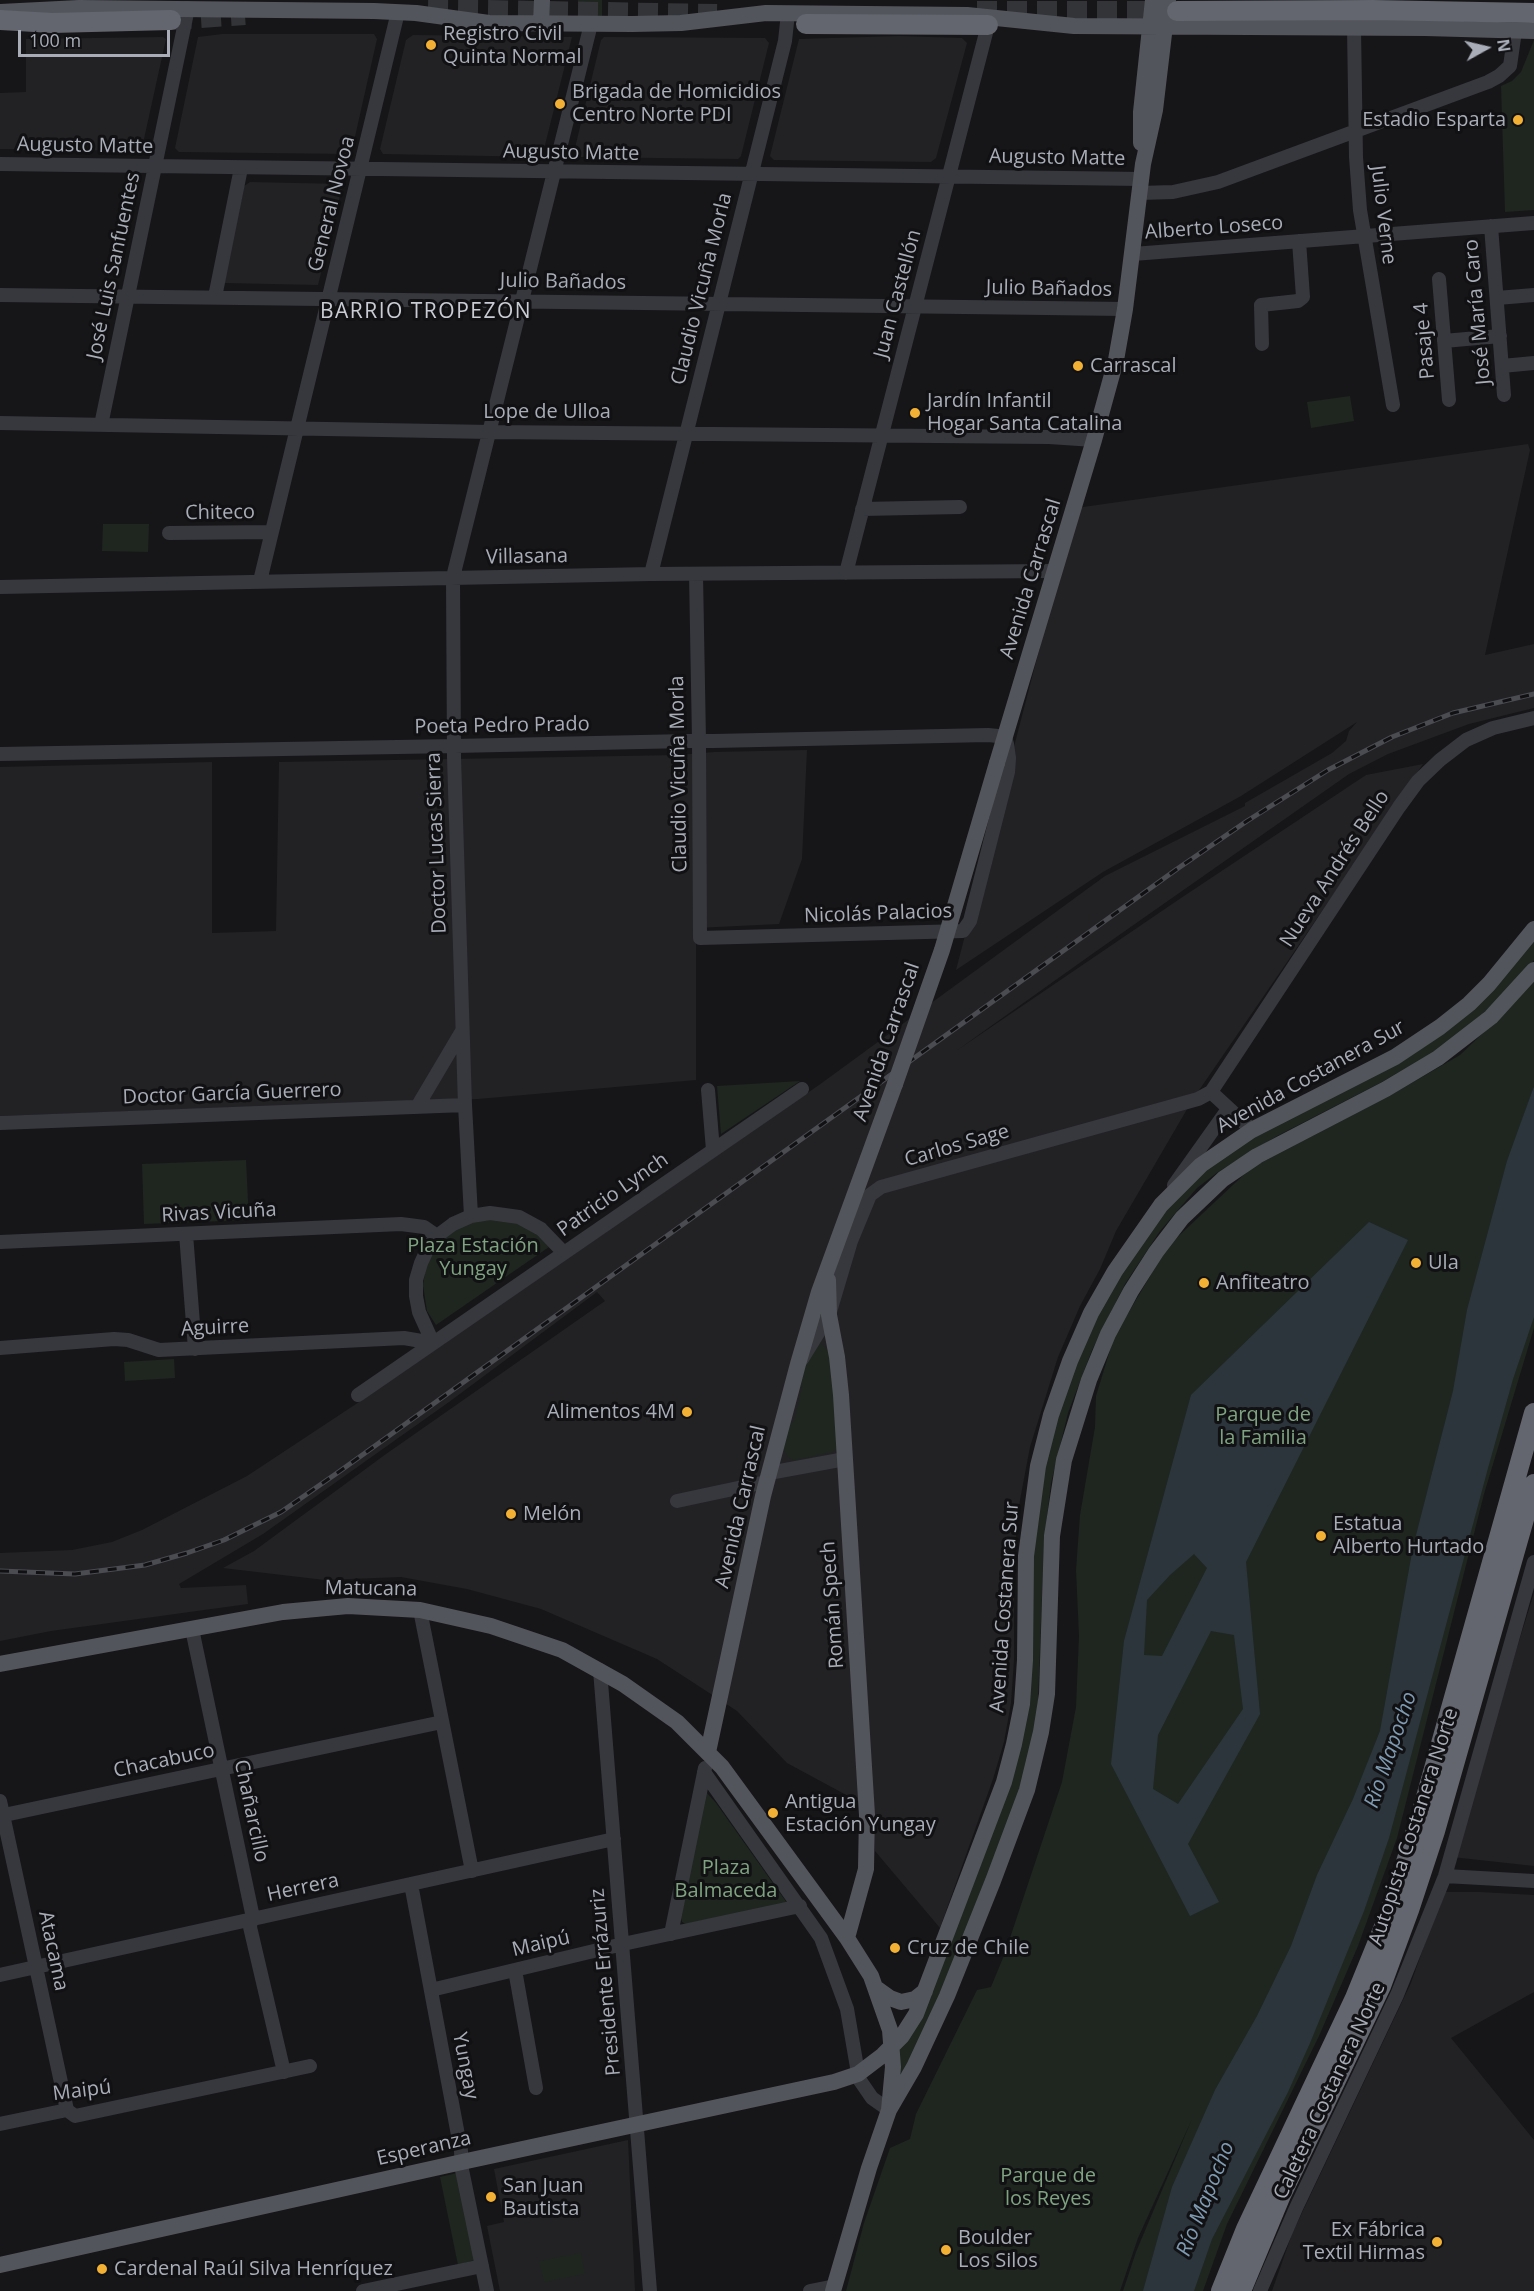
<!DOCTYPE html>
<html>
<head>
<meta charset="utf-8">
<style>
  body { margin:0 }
  #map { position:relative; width:1534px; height:2291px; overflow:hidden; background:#161618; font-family:"Open Sans",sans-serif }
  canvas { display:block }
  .north { position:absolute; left:1456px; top:18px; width:60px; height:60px; -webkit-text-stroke:4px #111113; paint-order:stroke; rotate:82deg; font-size:16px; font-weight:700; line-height:24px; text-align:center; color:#a8adb8 }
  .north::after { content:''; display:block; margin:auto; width:21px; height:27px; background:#a8adb8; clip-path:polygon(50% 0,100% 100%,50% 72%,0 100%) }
  .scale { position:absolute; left:18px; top:30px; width:152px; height:27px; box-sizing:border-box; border:3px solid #a8adb8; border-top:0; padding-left:8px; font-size:18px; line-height:21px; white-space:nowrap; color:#a8adb8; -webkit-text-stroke:4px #111113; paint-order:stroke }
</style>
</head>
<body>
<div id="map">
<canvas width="1534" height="2291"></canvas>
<div class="north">N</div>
<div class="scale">100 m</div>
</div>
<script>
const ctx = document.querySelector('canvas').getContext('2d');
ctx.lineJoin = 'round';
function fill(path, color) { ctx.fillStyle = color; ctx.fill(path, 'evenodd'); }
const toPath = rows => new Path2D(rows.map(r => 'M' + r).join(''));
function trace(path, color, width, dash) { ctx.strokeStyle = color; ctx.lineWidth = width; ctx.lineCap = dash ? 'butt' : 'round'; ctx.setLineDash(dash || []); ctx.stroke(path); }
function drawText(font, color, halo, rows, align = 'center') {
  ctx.font = font + ' "Open Sans",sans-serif'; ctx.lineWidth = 6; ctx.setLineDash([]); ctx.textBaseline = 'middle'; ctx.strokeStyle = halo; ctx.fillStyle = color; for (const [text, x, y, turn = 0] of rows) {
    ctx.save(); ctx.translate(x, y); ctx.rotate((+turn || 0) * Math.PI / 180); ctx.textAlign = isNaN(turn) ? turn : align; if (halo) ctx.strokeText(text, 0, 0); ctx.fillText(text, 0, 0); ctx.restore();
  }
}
fill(toPath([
  [222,34,374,34,377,39,352,150,348,154,179,152,175,148,198,37],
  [413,35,572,37,542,157,383,154,380,149,406,40],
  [899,36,962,38,967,43,936,158,931,162,774,160,770,156,799,39],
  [163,37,166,39,142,148,138,151,0,149,0,93,26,92,26,39],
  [604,37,765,38,769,43,741,156,738,159,576,157,574,152,601,40],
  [250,182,343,184,318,285,224,283,244,186],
  [1528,444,1530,450,1485,655,1534,644,1534,708,1469,724,1388,754,1349,774,1095,952,956,1051,1181,898,1366,775,1423,764,1193,1099,1116,1231,1100,1269,1080,1306,1058,1357,1030,1447,1020,1500,1014,1556,1014,1660,1011,1703,1004,1742,993,1779,940,1928,875,1851,874,1810,787,1763,737,1711,657,1659,541,1609,467,1589,401,1577,325,1580,223,1568,254,1551,386,1454,605,1301,597,1292,449,1402,263,1534,179,1584,181,1588,246,1585,248,1604,51,1631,0,1641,0,1553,72,1550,112,1542,142,1530,247,1476,356,1404,819,1085,1105,876,1245,806,1245,803,1332,753,1346,741,1349,731,1357,722,1241,796,1103,872,956,970,1076,508],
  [807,750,802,859,779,924,696,928,696,1080,478,1099,0,1116,0,767,212,762,212,933,276,931,279,762,679,755,714,752],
  [1534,1593,1534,1866,1452,1857],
  [1443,1892,1480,1892,1534,1895,1534,1992,1451,2038,1534,2140,1534,2291,1272,2291,1292,2234,1411,1983],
  [628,2140,635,2291,500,2291,487,2226,504,2222,494,2169]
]), '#222225');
fill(toPath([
  [578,0,602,0,602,18,578,18],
  [1534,40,1534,210,1505,212,1501,86,1512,81,1521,72],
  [1350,396,1354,421,1311,428,1307,402],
  [103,524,149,524,148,552,102,551],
  [1534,940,1534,960,1527,970,1503,997,1441,1048,1380,1083,1277,1136,1218,1172,1197,1188,1160,1231,1125,1284,1092,1350,1068,1413,1051,1483,1044,1543,1037,1728,1013,1812,946,1982,905,2072,900,2074,897,2049,1005,1792,1037,1487,1076,1350,1149,1225,1213,1159,1404,1056],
  [1534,977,1534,1086,1502,1180,1534,1098,1534,1328,1484,1494,1397,1838,1358,1946,1319,2036,1227,2224,1203,2291,1123,2291,1136,2252,1192,2119,1138,2238,1120,2291,846,2291,864,2223,890,2148,910,2139,916,2114,977,1990,991,1987,1005,1953,1062,1782,1076,1707,1079,1636,1076,1570,1080,1515,1095,1427,1096,1396,1114,1337,1168,1246,1251,1168,1391,1095,1460,1055,1508,1009],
  [800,1081,721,1134,717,1086],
  [246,1160,249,1220,144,1224,142,1164],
  [492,1216,529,1226,549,1247,436,1325,427,1311,423,1285,426,1267,437,1244,458,1226],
  [817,1343,821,1343,830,1354,838,1448,832,1452,794,1460,788,1457,782,1446,786,1425,794,1422,802,1388,798,1382],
  [174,1359,175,1378,125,1381,124,1362],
  [706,1792,716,1803,787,1903,686,1924,682,1922,681,1917],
  [457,2173,475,2260,458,2265,440,2177],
  [581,2253,585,2274,544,2282,539,2261]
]), '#1e261f');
fill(toPath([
  [1534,1086,1534,1317,1513,1379,1488,1468,1389,1838,1364,1911,1310,2043,1288,2092,1212,2239,1194,2291,1143,2291,1172,2187,1215,2090,1257,2016,1291,1946,1317,1875,1353,1799,1380,1731,1413,1547,1453,1391,1467,1310,1507,1161],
  [1369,1222,1408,1240,1246,1562,1260,1714,1188,1844,1219,1902,1190,1916,1111,1764,1124,1641,1191,1395],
  [1194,1554,1207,1568,1162,1656,1144,1655,1147,1600,1170,1575],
  [1211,1631,1234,1635,1243,1709,1178,1804,1153,1789,1158,1735]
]), '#2c353c');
trace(toPath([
  [428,9,717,14],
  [977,11,1170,11],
  [171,20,245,15]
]), '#333438', 20, [20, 10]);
trace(toPath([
  [1354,28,1356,157,1360,210,1393,405],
  [0,164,1142,179],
  [1140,193,1173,192,1218,182,1488,82,1499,76,1510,66,1515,31],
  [1491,226,1504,395],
  [1133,254,1534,223],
  [1439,279,1449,400],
  [0,295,1125,309],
  [215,297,241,168],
  [1497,298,1534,295],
  [1444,341,1500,336],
  [1262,344,1261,305,1298,301,1303,297,1299,241],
  [1502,366,1534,363],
  [0,423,490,432,1049,437,1094,440],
  [101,425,188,8],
  [862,509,960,507],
  [169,533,272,532],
  [846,573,988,25],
  [651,574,785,41,788,13],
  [260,581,398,12],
  [0,587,651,574,1055,571],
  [0,754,454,746,688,741,714,741,988,735,998,736,1005,738,1007,744,1009,758,1008,772,970,921,963,931,700,938,699,741,696,574],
  [708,1090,713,1150],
  [1211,1092,1252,1130],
  [417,1107,462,1031],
  [0,1123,465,1105],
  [1174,1185,1228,1109],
  [471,1216,465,1105,454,757,453,577,591,24],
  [186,1234,195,1349],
  [0,1242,401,1224,424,1227,437,1236],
  [433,1343,419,1312,416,1296,416,1280,421,1263,428,1248,437,1236,453,1224,471,1216,490,1213,519,1217,541,1229,564,1253],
  [0,1348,114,1339,128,1340,159,1350,404,1338,433,1343],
  [802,1359,829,1315,851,1241,870,1195,881,1187,1198,1099,1211,1092,1399,807,1418,781,1440,760,1466,740,1493,728,1534,718],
  [358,1395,802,1089],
  [769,1473,845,1459],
  [677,1501,766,1482],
  [420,1610,472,1871],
  [192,1629,252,1913,250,1927,284,2072],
  [600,1670,650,2291],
  [704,1772,821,1938,847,2009,859,2079,872,2098,889,2110],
  [0,1801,67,2110],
  [0,1816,442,1722],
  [1445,1876,1534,1881],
  [411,1884,461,2151,462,2170,487,2291],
  [671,1934,705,1768],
  [515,1970,536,2088],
  [0,1975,614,1839],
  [431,1990,623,1944,800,1906],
  [0,2124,67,2110,75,2116,310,2066],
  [363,2291,482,2266],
  [810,2291,835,2286],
  [1260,2291,1296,2208,1397,1995,1445,1876,1534,1562]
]), '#37383d', 14);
trace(toPath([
  [0,12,79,8,374,11,416,13,489,23,632,24,681,23,766,13,967,15,1074,26,1425,28,1534,31],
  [541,24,542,0],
  [1141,143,1141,112,1153,0],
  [997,763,1094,440,1116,360,1125,309,1143,164,1155,110,1168,0],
  [828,1280,829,1315,837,1357,841,1395,867,1815,866,1869,847,1938],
  [0,1664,283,1612,348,1606,420,1610,491,1626,562,1650,623,1684,677,1722,722,1767,847,1938,871,1976,890,2030,893,2067,889,2110,869,2168,833,2291],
  [708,1752,763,1496,798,1364,819,1292,895,1084],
  [876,1988,890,1998,901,2002,915,1999,925,1991],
  [889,2110,914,2067,947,1996,993,1881,1027,1790,1041,1732,1047,1694,1052,1536,1064,1460,1089,1380,1108,1334,1131,1291,1156,1252,1182,1218,1223,1179,1257,1156,1386,1089,1438,1058,1491,1017,1534,970],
  [0,2265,462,2162,834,2082,858,2074,883,2055,902,2036,916,2014,1004,1782,1014,1744,1022,1704,1025,1660,1026,1556,1038,1466,1051,1415,1070,1361,1091,1313,1115,1271,1161,1205,1201,1165,1252,1130,1395,1057,1440,1027,1469,1004,1489,984,1534,929]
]), '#53555c', 16);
trace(toPath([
  [1177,11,1373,10,1534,13],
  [0,20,52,23,171,20],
  [806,24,988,25],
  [1221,2291,1246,2229,1355,1998,1390,1912,1421,1815,1534,1413],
  [1241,2291,1281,2195,1381,1986,1409,1910,1435,1831,1534,1484]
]), '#63666e', 20);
const rail = toPath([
  [0,1571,75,1574,145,1565,187,1553,224,1540,281,1512,340,1471,1177,869,1247,821,1328,770,1392,737,1453,713,1534,694]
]);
trace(rail, '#4a4c52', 5);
trace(rail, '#111113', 3, [9]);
trace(toPath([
  [895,1084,942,950,997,763]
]), '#53555c', 16);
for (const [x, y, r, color] of [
  [431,45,6,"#f2b134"],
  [560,104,6,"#f2b134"],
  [1518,120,6,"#f2b134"],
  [1078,366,6,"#f2b134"],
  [915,413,6,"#f2b134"],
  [1416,1263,6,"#f2b134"],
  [1204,1283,6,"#f2b134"],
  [687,1412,6,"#f2b134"],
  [511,1514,6,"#f2b134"],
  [1321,1536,6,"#f2b134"],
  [773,1813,6,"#f2b134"],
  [895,1948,6,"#f2b134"],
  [491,2197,6,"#f2b134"],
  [1437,2242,6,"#f2b134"],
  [946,2250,6,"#f2b134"],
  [102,2269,6,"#f2b134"]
]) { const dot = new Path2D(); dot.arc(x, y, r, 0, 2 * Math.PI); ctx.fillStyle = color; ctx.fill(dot); trace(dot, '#111113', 2); }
drawText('20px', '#a8adb8', '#111113', [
  ["Registro Civil",443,34],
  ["Quinta Normal",443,57],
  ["Brigada de Homicidios",572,92],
  ["Centro Norte PDI",572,115],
  ["Estadio Esparta",1506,120,"right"],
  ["Carrascal",1090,366],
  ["Jardín Infantil",927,401],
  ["Hogar Santa Catalina",927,424],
  ["Ula",1428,1263],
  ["Anfiteatro",1216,1283],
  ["Alimentos 4M",675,1412,"right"],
  ["Melón",523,1514],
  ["Estatua",1333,1524],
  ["Alberto Hurtado",1333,1547],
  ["Antigua",785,1802],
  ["Estación Yungay",785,1825],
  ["Cruz de Chile",907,1948],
  ["San Juan",503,2186],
  ["Bautista",503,2209],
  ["Ex Fábrica",1425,2230,"right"],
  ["Textil Hirmas",1425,2253,"right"],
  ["Boulder",958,2238],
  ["Los Silos",958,2261],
  ["Cardenal Raúl Silva Henríquez",114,2269]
], 'left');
drawText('20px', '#a8adb8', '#111113', [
  ["Augusto Matte",85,146,1],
  ["Augusto Matte",571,153,1],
  ["Augusto Matte",1057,158,1],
  ["General Novoa",332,204,-76],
  ["Julio Verne",1383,215,83],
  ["Alberto Loseco",1214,228,-4],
  ["José Luis Sanfuentes",114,266,-78],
  ["Julio Bañados",563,282,1],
  ["Claudio Vicuña Morla",702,289,-76],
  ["Julio Bañados",1049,289,1],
  ["Juan Castellón",898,294,-75],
  ["José María Caro",1478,312,-95],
  ["Pasaje 4",1425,341,-95],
  ["Lope de Ulloa",547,412],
  ["Chiteco",220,513,-1],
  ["Villasana",527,557,-1],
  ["Avenida Carrascal",1031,579,-73],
  ["Poeta Pedro Prado",502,726,-1],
  ["Claudio Vicuña Morla",679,774,-91],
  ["Doctor Lucas Sierra",437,843,-92],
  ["Nueva Andrés Bello",1335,869,-57],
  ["Nicolás Palacios",878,914,-2],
  ["Avenida Carrascal",887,1042,-71],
  ["Avenida Costanera Sur",1311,1077,-29],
  ["Doctor García Guerrero",232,1094,-2],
  ["Carlos Sage",957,1146,-16],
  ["Patricio Lynch",613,1195,-35],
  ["Rivas Vicuña",219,1213,-3],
  ["Aguirre",215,1328,-3],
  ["Avenida Carrascal",741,1507,-77],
  ["Matucana",371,1589,1],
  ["Román Spech",833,1605,-94],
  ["Avenida Costanera Sur",1005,1607,-86],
  ["Chacabuco",164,1761,-12],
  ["Chañarcillo",251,1811,78],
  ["Autopista Costanera Norte",1414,1827,-72],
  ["Herrera",303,1888,-12],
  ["Maipú",541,1944,-13],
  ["Atacama",53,1951,78],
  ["Presidente Errázuriz",606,1982,-95],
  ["Yungay",465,2066,79],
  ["Maipú",82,2091,-7],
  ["Caletera Costanera Norte",1330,2091,-65],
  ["Esperanza",424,2149,-13]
]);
drawText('20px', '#7fa381', '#111113', [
  ["Plaza Estación",473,1246],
  ["Yungay",473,1269],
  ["Parque de",1263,1415],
  ["la Familia",1263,1438],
  ["Plaza",726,1868],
  ["Balmaceda",726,1891],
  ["Parque de",1048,2176],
  ["los Reyes",1048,2199]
]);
ctx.letterSpacing = '1.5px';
drawText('21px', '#c9ccd4', '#111113', [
  ["BARRIO TROPEZÓN",426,312]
]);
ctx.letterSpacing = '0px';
drawText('italic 21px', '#7f9bb3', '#111113', [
  ["Río Mapocho",1391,1750,-71],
  ["Río Mapocho",1206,2199,-68]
]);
</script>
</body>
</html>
